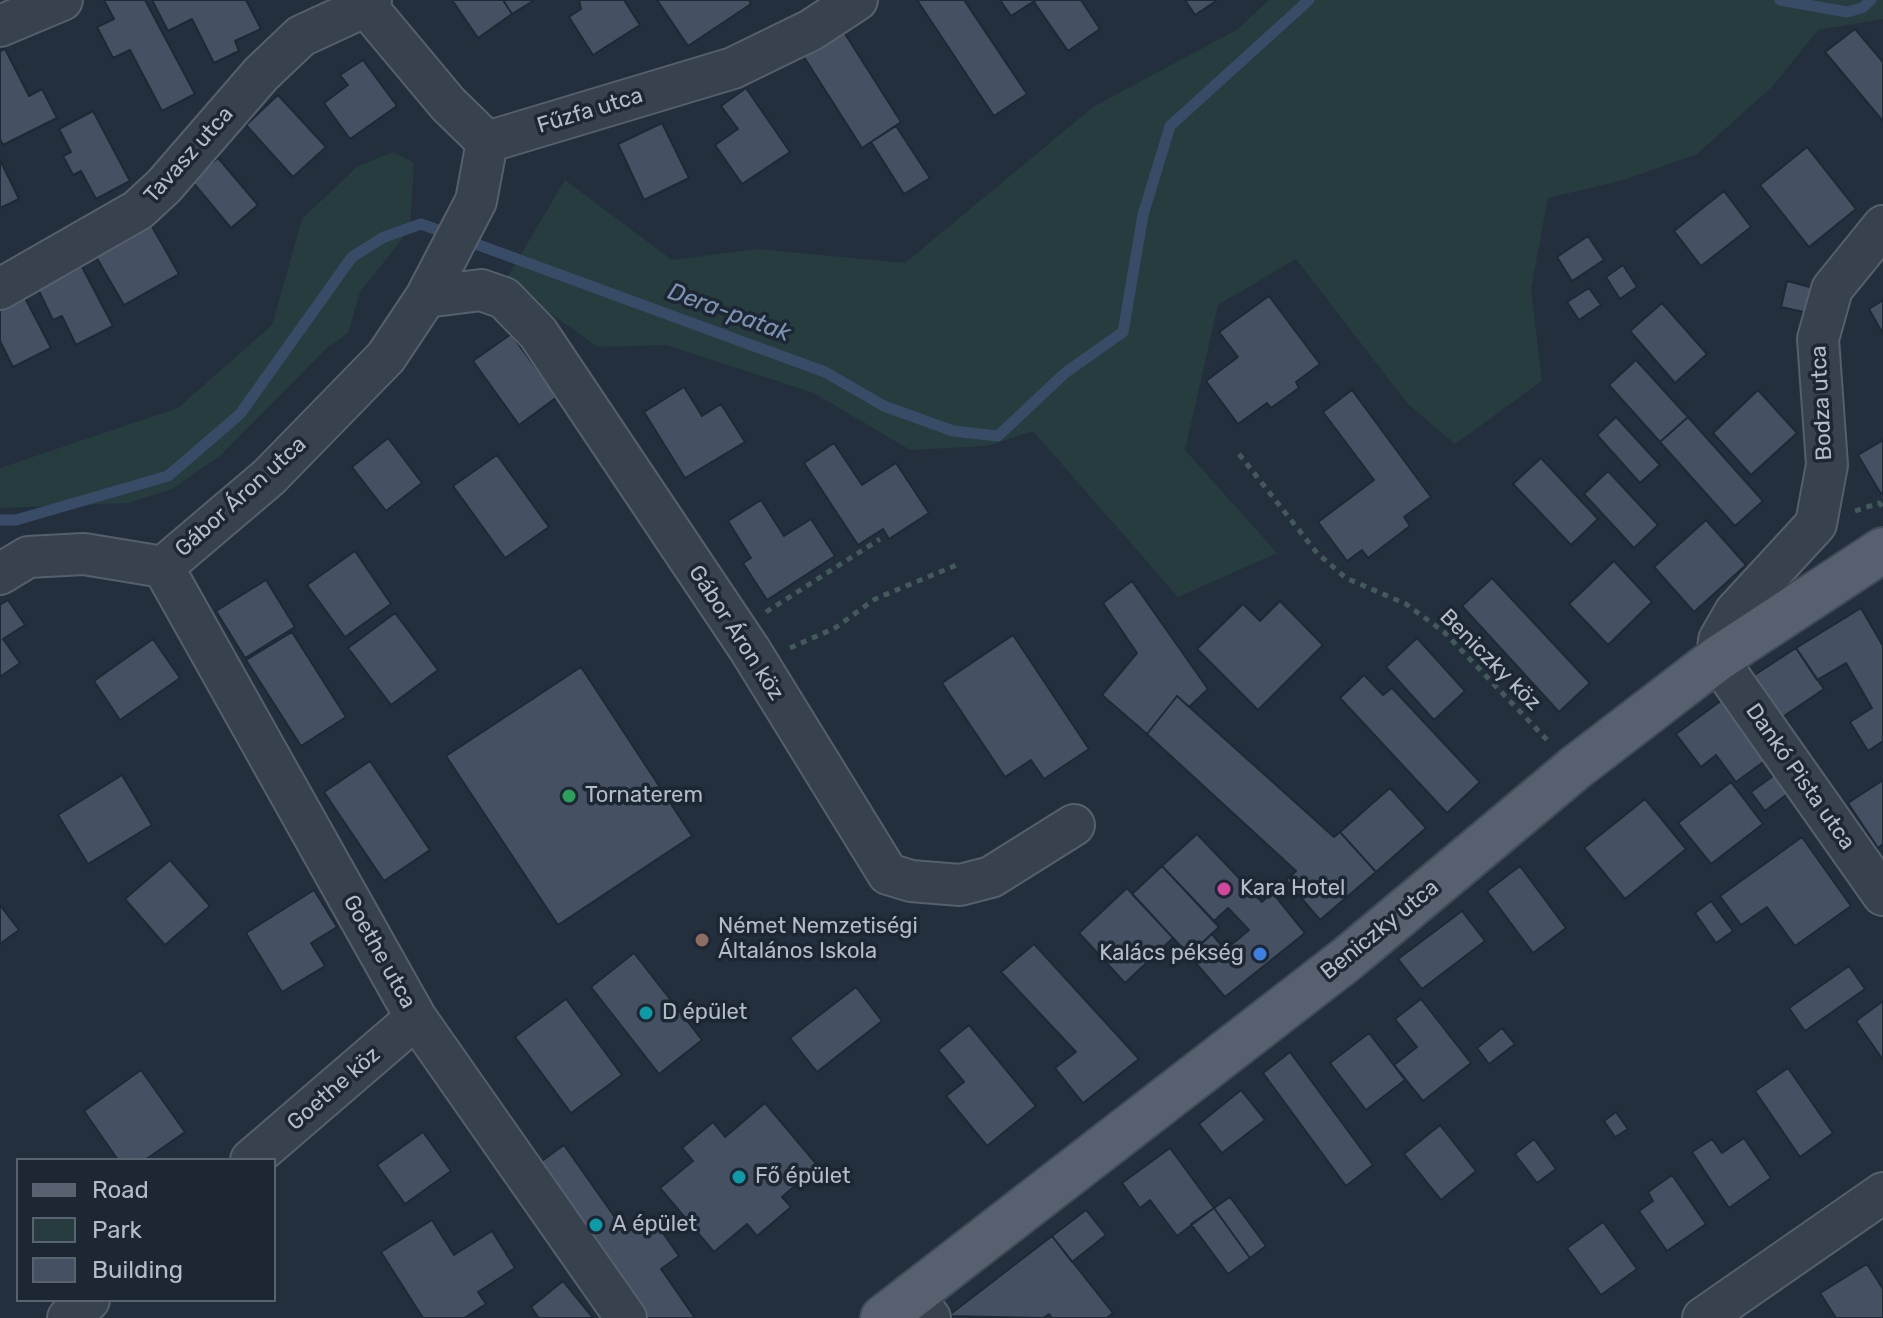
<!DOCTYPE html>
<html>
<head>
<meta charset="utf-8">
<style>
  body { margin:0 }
  #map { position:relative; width:1883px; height:1318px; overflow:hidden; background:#242f3e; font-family:Rubik,sans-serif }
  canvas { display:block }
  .legend { position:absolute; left:16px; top:1158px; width:260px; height:144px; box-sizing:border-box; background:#1d2633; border:2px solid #59626f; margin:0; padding:10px 14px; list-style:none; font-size:24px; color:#b4bcc9 }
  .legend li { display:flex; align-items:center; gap:16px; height:40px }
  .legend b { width:40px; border:2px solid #59626f }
</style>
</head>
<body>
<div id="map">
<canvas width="1883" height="1318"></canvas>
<ul class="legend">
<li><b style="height:10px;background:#56606e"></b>Road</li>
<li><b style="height:22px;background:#263c3f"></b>Park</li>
<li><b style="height:22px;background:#455162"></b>Building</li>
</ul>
</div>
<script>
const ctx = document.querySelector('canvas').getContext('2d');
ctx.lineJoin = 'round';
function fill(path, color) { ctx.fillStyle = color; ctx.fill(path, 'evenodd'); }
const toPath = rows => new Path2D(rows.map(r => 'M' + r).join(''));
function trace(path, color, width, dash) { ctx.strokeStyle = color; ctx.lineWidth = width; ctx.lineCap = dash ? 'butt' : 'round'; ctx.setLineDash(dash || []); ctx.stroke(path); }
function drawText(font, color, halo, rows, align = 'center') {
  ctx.font = font + ' Rubik,sans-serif'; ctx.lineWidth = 7; ctx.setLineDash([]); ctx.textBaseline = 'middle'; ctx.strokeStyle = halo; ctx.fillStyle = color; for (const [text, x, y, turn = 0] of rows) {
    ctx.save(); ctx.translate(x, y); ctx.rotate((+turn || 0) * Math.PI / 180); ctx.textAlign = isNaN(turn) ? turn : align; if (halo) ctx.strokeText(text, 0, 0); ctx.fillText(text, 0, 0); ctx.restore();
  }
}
fill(toPath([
  [1269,0,1883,0,1883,19,1818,30,1772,87,1697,154,1624,180,1548,198,1531,289,1542,381,1455,444,1407,403,1296,259,1218,305,1185,450,1277,553,1178,597,1033,431,987,446,910,450,814,393,666,345,598,347,505,281,565,180,672,260,757,249,905,263,1093,107,1238,29],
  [393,152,414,163,410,229,360,292,348,333,326,349,221,455,172,489,128,503,0,508,0,468,178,408,272,325,302,219,358,166]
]), '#263c3f');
trace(toPath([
  [1780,0,1847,12,1862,8,1871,0],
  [465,240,825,372,884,406,953,431,998,436,1065,373,1123,332,1143,215,1170,126,1309,0],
  [0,520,16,520,168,476,240,414,352,257,384,237,421,224,449,234]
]), '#394c67', 11);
const building = toPath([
  [104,0,145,0,195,94,162,111,130,50,113,58,97,27,114,19,104,0],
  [152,0,246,0,261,29,235,41,239,51,214,63,192,19,168,31,152,0],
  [452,0,503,0,512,14,478,38,452,0],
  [503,0,532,0,533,1,512,14,503,0],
  [579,0,624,0,640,25,593,55,569,17,581,9,579,0],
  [657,0,749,0,751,4,688,46,657,0],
  [917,0,964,0,1027,94,994,116,917,0],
  [1000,0,1036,0,1011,16,1000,0],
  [1036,0,1081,0,1100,29,1068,51,1034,2,1036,0],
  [1185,0,1215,0,1216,1,1195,15,1185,0],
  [842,29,901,122,862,148,802,54,842,29],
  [1855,29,1883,62,1883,121,1825,52,1855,29],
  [5,49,29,96,42,89,57,118,3,145,0,139,0,51,5,49],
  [363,60,397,106,350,139,324,103,348,85,340,75,363,60],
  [746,88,790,152,742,184,715,145,738,129,721,106,746,88],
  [278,95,326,147,293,177,246,125,278,95],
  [93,111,130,181,96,199,81,171,73,175,63,156,71,152,59,129,93,111],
  [662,123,689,178,644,200,618,144,662,123],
  [896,126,930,178,904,194,871,142,896,126],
  [1807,147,1856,209,1809,247,1760,185,1807,147],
  [218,158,258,205,231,228,191,180,218,158],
  [0,160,19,199,0,208,0,160],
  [1724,191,1751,227,1701,266,1674,231,1724,191],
  [150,223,179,274,124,305,95,255,150,223],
  [1588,236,1604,260,1572,281,1557,257,1588,236],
  [81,265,113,326,76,345,62,316,53,320,37,287,81,265],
  [1623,265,1637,287,1620,299,1606,277,1623,265],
  [1787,281,1814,288,1808,313,1781,307,1787,281],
  [1589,288,1601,305,1579,320,1567,302,1589,288],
  [23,294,51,348,13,367,0,341,0,305,23,294],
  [1269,296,1320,364,1296,382,1299,388,1271,408,1267,403,1238,424,1206,381,1238,357,1219,332,1269,296],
  [1883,300,1883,334,1869,309,1883,300],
  [1662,303,1707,354,1675,383,1630,331,1662,303],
  [511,334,557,397,519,425,473,361,511,334],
  [1636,360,1688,417,1660,442,1609,385,1636,360],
  [684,387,702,416,721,404,745,442,685,478,644,412,684,387],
  [1352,390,1431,497,1404,517,1410,526,1368,558,1362,550,1347,561,1318,522,1374,480,1323,412,1352,390],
  [1758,390,1797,433,1751,475,1713,433,1758,390],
  [1616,417,1660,465,1640,483,1597,435,1616,417],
  [1688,417,1763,501,1735,526,1660,442,1688,417],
  [388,438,422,483,386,511,352,467,388,438],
  [1883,440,1883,492,1881,494,1858,455,1883,440],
  [834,443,862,485,896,463,929,513,889,539,883,529,858,545,804,463,834,443],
  [497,455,549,527,505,558,453,486,497,455],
  [1541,458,1598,519,1571,545,1513,484,1541,458],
  [1608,471,1658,525,1634,548,1584,494,1608,471],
  [761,500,784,536,811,519,835,556,767,600,743,563,751,558,728,521,761,500],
  [1706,520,1746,565,1694,612,1654,567,1706,520],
  [355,551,391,604,345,637,307,585,355,551],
  [1614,561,1652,602,1608,645,1569,604,1614,561],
  [1492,578,1590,683,1559,712,1462,606,1492,578],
  [266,580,295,627,245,658,216,611,266,580],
  [1132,581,1208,689,1189,707,1177,696,1147,734,1102,695,1137,653,1103,603,1132,581],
  [8,600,25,625,3,639,20,663,0,677,0,605,8,600],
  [1280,601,1323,645,1258,710,1197,649,1243,604,1260,621,1280,601],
  [1861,608,1883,646,1883,741,1868,751,1850,722,1872,708,1846,663,1817,680,1796,648,1861,608],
  [395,613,438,670,391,705,348,648,395,613],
  [292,632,346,717,301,746,246,660,292,632],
  [1013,635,1089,749,1044,779,1031,760,1005,777,942,683,1013,635],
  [1417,638,1465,691,1434,720,1386,667,1417,638],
  [153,639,180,678,120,720,94,681,153,639],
  [1796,648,1824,689,1781,718,1753,676,1796,648],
  [581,667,692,836,558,925,446,756,581,667],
  [1364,675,1383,695,1392,688,1480,782,1447,813,1340,698,1364,675],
  [1177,696,1334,837,1340,832,1376,872,1320,920,1286,880,1296,871,1147,734,1177,696],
  [1722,700,1766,760,1736,782,1716,755,1701,767,1676,734,1722,700],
  [370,761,430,850,384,881,324,792,370,761],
  [1776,774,1790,792,1765,811,1751,792,1776,774],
  [122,775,152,825,88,864,58,815,122,775],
  [1883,780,1883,844,1878,848,1848,803,1883,780],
  [1731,782,1763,824,1711,864,1678,823,1731,782],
  [1390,788,1426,828,1376,872,1340,832,1390,788],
  [1645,799,1686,849,1625,899,1584,848,1645,799],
  [1197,834,1262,902,1272,892,1305,933,1225,997,1189,955,1212,934,1225,950,1249,930,1228,908,1214,921,1162,866,1197,834],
  [1802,837,1851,906,1795,946,1767,907,1741,925,1720,896,1802,837],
  [170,860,210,906,165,945,125,899,170,860],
  [1162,866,1219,927,1189,955,1132,894,1162,866],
  [1520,866,1566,928,1533,953,1487,891,1520,866],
  [1127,888,1173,938,1125,983,1079,933,1127,888],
  [314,890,337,927,311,943,325,966,282,992,246,933,314,890],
  [1711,901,1733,931,1716,943,1695,913,1711,901],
  [0,905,19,930,0,944,0,905],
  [1462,911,1485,941,1422,989,1398,959,1462,911],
  [1034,944,1139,1059,1083,1103,1055,1068,1076,1052,1001,972,1034,944],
  [634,953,702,1040,659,1074,591,987,634,953],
  [1849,966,1865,989,1805,1031,1789,1008,1849,966],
  [856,987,882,1021,817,1072,790,1038,856,987],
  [566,999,622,1075,571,1113,515,1037,566,999],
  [1421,999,1471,1063,1423,1101,1394,1065,1417,1047,1395,1019,1421,999],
  [1883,1001,1883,1060,1856,1021,1883,1001],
  [969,1025,1036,1106,987,1146,946,1096,964,1082,938,1050,969,1025],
  [1502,1028,1515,1044,1489,1064,1477,1048,1502,1028],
  [1369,1033,1405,1080,1366,1110,1330,1063,1369,1033],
  [1290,1052,1373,1165,1346,1186,1263,1073,1290,1052],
  [1788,1068,1833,1133,1800,1157,1755,1091,1788,1068],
  [141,1070,185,1132,145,1160,118,1160,84,1111,141,1070],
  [1241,1090,1265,1120,1222,1153,1199,1124,1241,1090],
  [765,1103,818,1166,782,1197,791,1207,757,1236,747,1224,714,1252,660,1188,693,1161,682,1148,713,1122,725,1137,765,1103],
  [1616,1112,1628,1129,1615,1137,1604,1121,1616,1112],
  [1440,1125,1476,1171,1441,1200,1404,1154,1440,1125],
  [423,1132,451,1171,405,1204,377,1165,423,1132],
  [1744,1138,1771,1178,1729,1208,1692,1152,1712,1139,1722,1153,1744,1138],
  [1534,1139,1556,1169,1537,1183,1515,1154,1534,1139],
  [564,1145,626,1233,651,1216,679,1256,661,1269,695,1318,638,1318,532,1168,564,1145],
  [1170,1148,1214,1208,1177,1236,1150,1200,1140,1208,1122,1183,1170,1148],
  [1672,1175,1706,1224,1667,1251,1639,1211,1653,1201,1648,1192,1672,1175],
  [1230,1197,1266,1246,1250,1258,1214,1208,1230,1197],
  [1214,1208,1250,1258,1228,1274,1191,1224,1214,1208],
  [1086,1210,1106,1235,1072,1262,1052,1236,1086,1210],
  [432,1220,454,1255,492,1231,515,1268,478,1292,486,1304,464,1318,423,1318,381,1252,432,1220],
  [1603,1222,1637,1269,1601,1295,1567,1248,1603,1222],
  [1052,1236,1113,1313,1107,1318,1052,1318,1049,1314,1043,1318,948,1316,1052,1236],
  [1867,1264,1883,1289,1883,1318,1836,1318,1820,1293,1867,1264],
  [563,1281,593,1318,539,1318,531,1307,563,1281]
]);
fill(building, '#455162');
trace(building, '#1f2835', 2);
const minor = toPath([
  [366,6,448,104,487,142,733,68,811,30,857,0],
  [0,26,62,0],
  [1883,226,1832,289,1818,339,1827,465,1816,524,1735,612,1719,640,1717,659,1883,895],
  [0,289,138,210,164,186,261,74,301,36,366,6,371,0],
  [426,297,481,290,504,298,538,333,750,650,888,874,911,881,960,885,991,877,1074,825],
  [163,567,416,1018,626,1318],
  [0,574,28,557,84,554,163,567,269,477,386,357,426,297,476,201,487,142],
  [251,1160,416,1018],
  [911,1294,930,1318],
  [68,1318,89,1300],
  [1703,1318,1883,1193]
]);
const major = toPath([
  [883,1318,1347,959,1575,768,1717,659,1883,550]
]);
trace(minor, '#565f6c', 44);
trace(major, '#414a57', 48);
trace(toPath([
  [1239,454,1317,553,1346,578,1406,604,1444,632,1549,742],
  [1855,511,1879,503,1883,507],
  [766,612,880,539],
  [790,648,835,628,875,599,959,564]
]), '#44595c', 5, [6, 6]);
trace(minor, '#38414e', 40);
trace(major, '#56606e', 44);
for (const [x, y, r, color] of [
  [569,796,8,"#2e9e5b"],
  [1224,889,8,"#d1479c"],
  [702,940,8,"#8d6e63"],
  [1260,954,8,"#3f7fe0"],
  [646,1013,8,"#0f9aa8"],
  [739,1177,8,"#0f9aa8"],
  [596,1225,8,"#0f9aa8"]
]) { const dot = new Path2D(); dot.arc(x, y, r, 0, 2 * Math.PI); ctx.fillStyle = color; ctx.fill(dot); trace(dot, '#1d2633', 3); }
drawText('22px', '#b4bcc9', '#1d2633', [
  ["Fűzfa utca",590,111,-17],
  ["Tavasz utca",189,155,-48],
  ["Bodza utca",1822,403,-93],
  ["Gábor Áron utca",241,497,-42],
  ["Gábor Áron köz",736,633,57],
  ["Beniczky köz",1490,660,45],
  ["Dankó Pista utca",1800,777,55],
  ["Beniczky utca",1380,930,-39],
  ["Goethe utca",379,952,61],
  ["Goethe köz",334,1089,-41]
]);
drawText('22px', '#b4bcc9', '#1d2633', [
  ["Tornaterem",585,796],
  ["Kara Hotel",1240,889],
  ["Német Nemzetiségi",718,927],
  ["Általános Iskola",718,952],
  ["Kalács pékség",1244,954,"right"],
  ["D épület",662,1013],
  ["Fő épület",755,1177],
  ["A épület",612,1225]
], 'left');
drawText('italic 24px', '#7c92b1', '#1d2633', [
  ["Dera-patak",729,313,20]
]);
</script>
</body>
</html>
